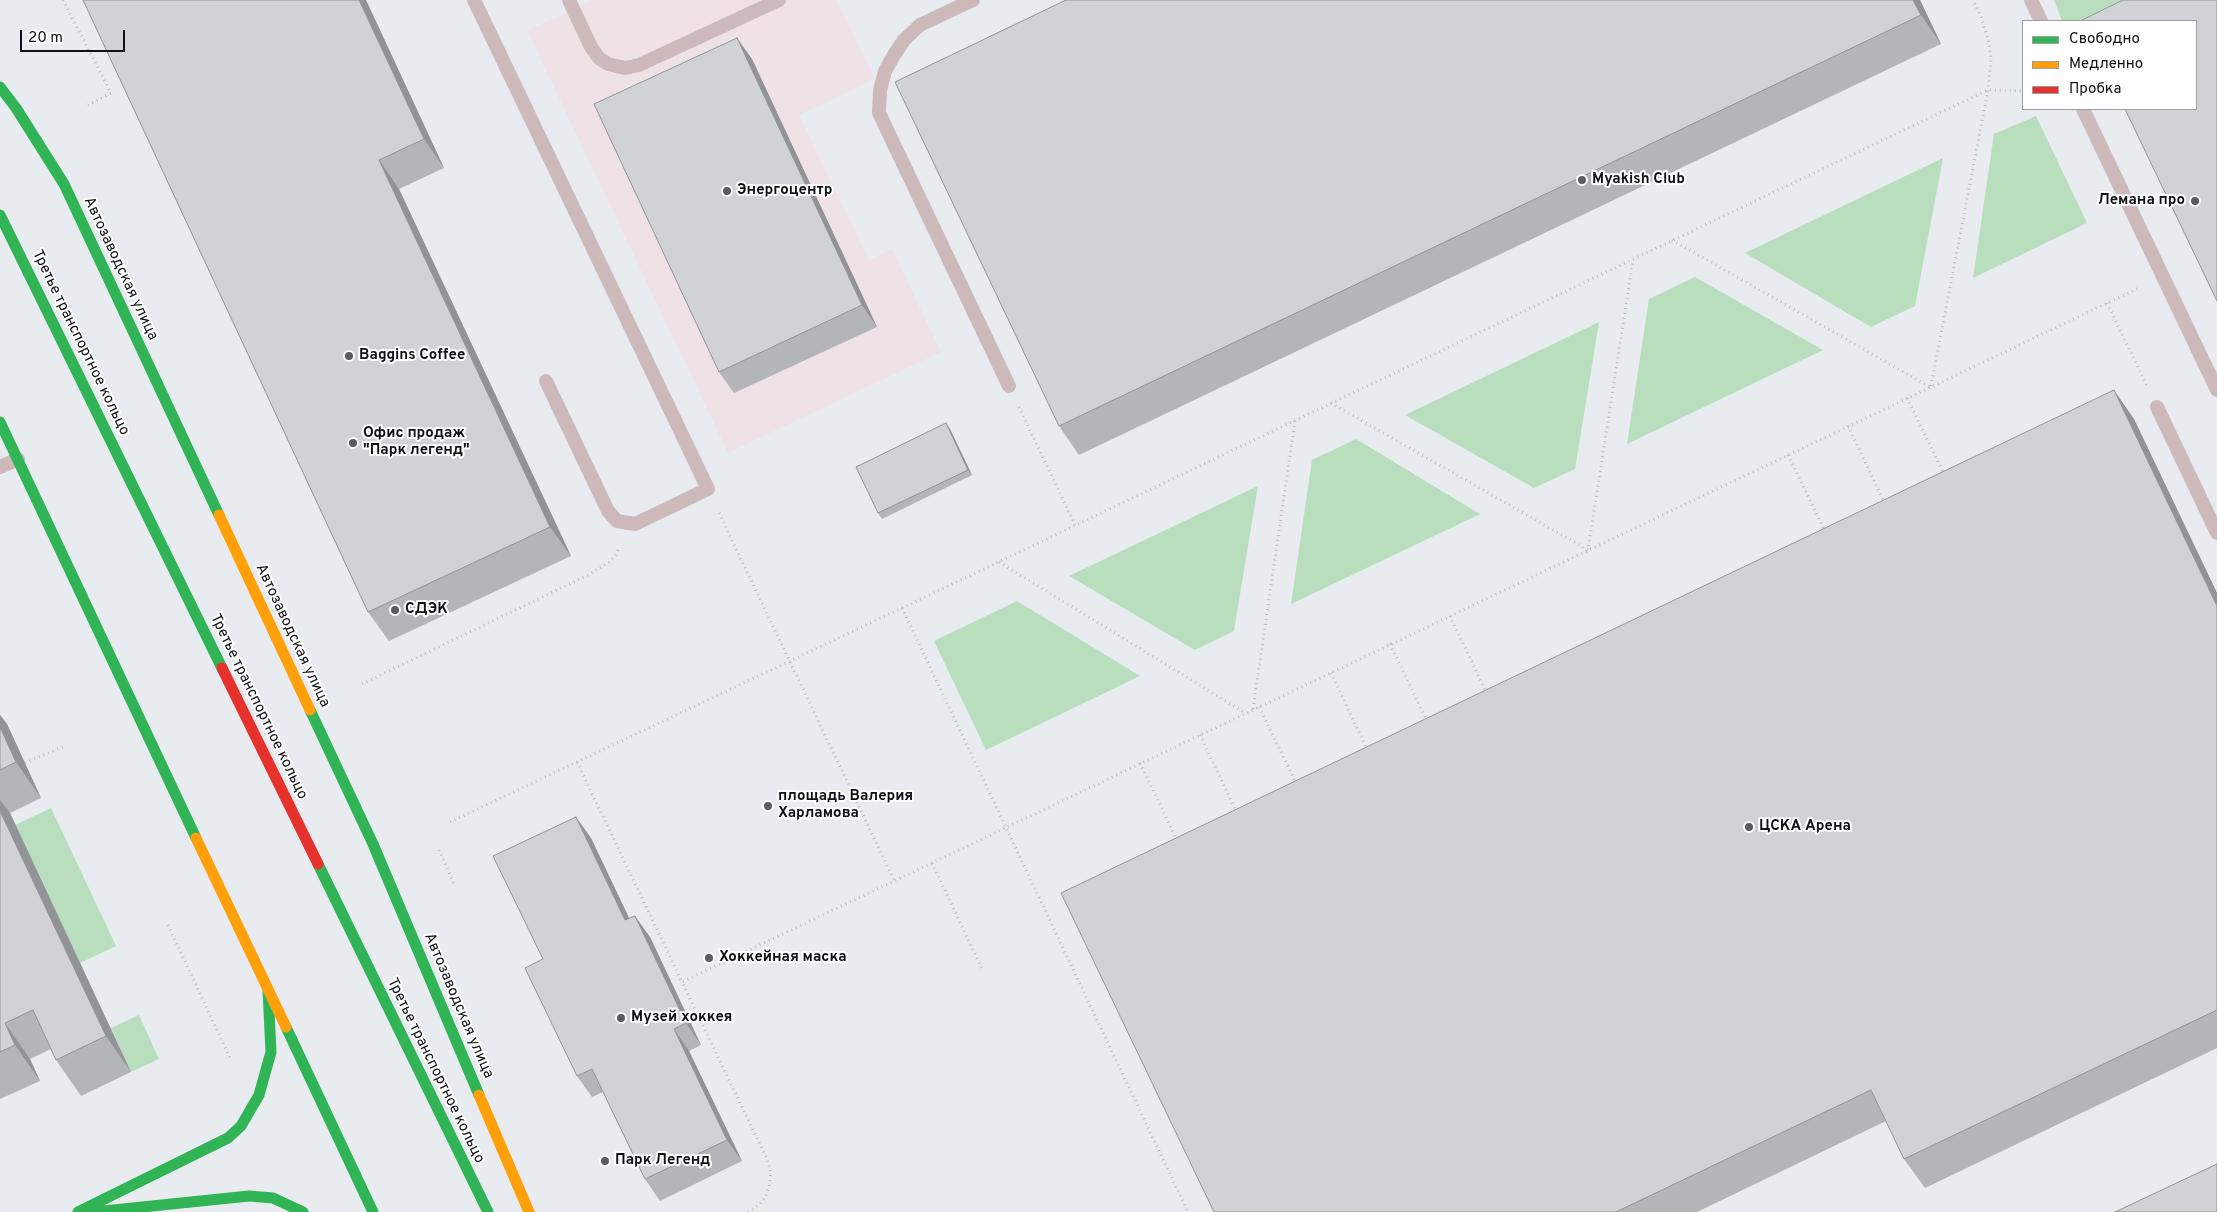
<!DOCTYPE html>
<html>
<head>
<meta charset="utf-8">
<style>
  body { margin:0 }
  #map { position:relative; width:2217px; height:1212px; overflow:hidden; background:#e8ecf0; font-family:Overpass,sans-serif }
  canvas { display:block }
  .legend { position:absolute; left:2022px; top:20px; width:175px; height:90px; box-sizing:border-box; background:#fff; border:1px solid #9f9fa1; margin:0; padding:6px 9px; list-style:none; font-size:15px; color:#0e1013 }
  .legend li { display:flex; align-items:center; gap:10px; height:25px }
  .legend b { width:25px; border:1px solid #9f9fa1 }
  .scale { position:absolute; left:20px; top:30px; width:105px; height:22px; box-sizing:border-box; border:2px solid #0e1013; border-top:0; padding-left:6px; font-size:15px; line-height:18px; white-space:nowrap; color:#0e1013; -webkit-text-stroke:4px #fff; paint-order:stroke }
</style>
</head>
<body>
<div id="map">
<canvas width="2217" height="1212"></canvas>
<ul class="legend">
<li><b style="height:6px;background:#30b455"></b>Свободно</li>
<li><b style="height:6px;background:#ff9f0a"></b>Медленно</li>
<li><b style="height:6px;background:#e5322d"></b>Пробка</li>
</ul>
<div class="scale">20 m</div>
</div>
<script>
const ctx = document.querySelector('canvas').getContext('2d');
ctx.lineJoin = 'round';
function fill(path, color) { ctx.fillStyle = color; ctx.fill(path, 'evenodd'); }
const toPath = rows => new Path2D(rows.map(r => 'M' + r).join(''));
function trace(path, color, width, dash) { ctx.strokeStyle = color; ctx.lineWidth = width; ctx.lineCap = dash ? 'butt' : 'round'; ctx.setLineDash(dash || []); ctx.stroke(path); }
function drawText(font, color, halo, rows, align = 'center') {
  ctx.font = font + ' Overpass,sans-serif'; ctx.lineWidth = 4; ctx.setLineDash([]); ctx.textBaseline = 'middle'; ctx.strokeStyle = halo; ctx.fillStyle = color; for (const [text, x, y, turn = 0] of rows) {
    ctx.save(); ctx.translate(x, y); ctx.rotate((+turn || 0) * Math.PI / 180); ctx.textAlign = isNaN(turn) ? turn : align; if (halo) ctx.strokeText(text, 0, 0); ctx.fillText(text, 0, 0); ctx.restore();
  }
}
fill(toPath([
  [592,0,837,0,875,79,799,115,869,260,892,249,941,352,728,453,527,31]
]), '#eee2e7');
fill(toPath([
  [2054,0,2170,0,2126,21,2062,21],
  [2036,116,2087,223,1973,278,1994,134],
  [1943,158,1915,306,1871,327,1745,253],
  [1695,277,1823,350,1627,444,1649,299],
  [1599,322,1575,469,1534,488,1405,415],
  [1356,439,1480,514,1291,604,1312,460],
  [1258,486,1234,631,1195,650,1069,576],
  [1017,601,1140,676,986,750,934,641],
  [51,808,116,946,80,963,15,825],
  [139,1015,159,1059,131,1072,111,1028]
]), '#b8debd');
trace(toPath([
  [63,0,111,93,88,105],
  [1672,240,1930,387],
  [2107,303,2147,386],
  [1931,386,1988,90,1991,59,1989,42,1981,17,1973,0],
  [1907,398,1944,474],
  [1331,403,1588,550,1633,260],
  [1019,407,1075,525],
  [1848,426,1884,502],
  [1788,455,1825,531],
  [719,513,894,880],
  [999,562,1245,713],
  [902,608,1988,90,2023,91],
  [1450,616,1486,692],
  [1390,644,1428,723],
  [1331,673,1368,751],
  [362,684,588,575,610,562,617,553,619,547],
  [1259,707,1296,783],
  [1253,709,1295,421],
  [1200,735,1237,813],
  [577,762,682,982],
  [25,763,65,746],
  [1140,763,1178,842],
  [450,822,902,608,1188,1212],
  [439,850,454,884],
  [932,863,983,971],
  [168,925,231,1060],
  [748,1212,760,1204,766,1196,769,1187,771,1172,767,1159,682,982,2139,288]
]), '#c0b6b6', 3, [1, 4]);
trace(toPath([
  [474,0,708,489,635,524,617,521,608,511,546,381],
  [569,0,591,47,599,58,608,64,625,68,639,65,779,0],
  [973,0,920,25,904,40,894,55,885,71,880,90,879,113,1009,386],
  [2031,0,2041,21],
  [2083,109,2217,390],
  [2157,407,2217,533],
  [0,467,18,459]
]), '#cdb9b9', 14);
trace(toPath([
  [0,87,16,108,64,184,219,515],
  [0,215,222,668],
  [0,422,196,838],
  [310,710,373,844,479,1095],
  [318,864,488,1212],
  [286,1027,373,1212],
  [78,1212,228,1138,241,1126,259,1095,271,1052,268,990],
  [94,1212,249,1196,273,1198,303,1212]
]), '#30b455', 11);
trace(toPath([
  [219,515,310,710],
  [196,838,286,1027],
  [479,1095,529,1212]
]), '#ff9f0a', 11);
trace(toPath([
  [222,668,318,864]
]), '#e5322d', 11);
fill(toPath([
  [83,0,366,0,444,168,399,189,571,556,389,641,368,612],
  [1066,0,1920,0,1941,44,1079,455,1059,426],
  [752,59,877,327,734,393,719,372],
  [2134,419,2217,593,2217,1048,1925,1188,1904,1159,1886,1121,1697,1212,1214,1212],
  [950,429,972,475,882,519,878,513],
  [0,715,7,724,41,798,10,813,131,1072,81,1096,56,1060,51,1049,30,1059,40,1081,0,1099],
  [591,838,629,918,650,937,701,1045,689,1051,742,1161,660,1201,645,1179,603,1092,592,1097,577,1076,543,959]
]), '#b3b5b8');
fill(toPath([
  [359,0,366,0,444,168,424,139],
  [1913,0,1920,0,1941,44,1921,15],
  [737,38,752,59,877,327,862,305],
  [379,160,399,189,571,556,550,527],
  [2114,390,2134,419,2217,593,2217,606],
  [946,423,950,429,972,475,968,470],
  [0,715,7,724,41,798,16,762,0,727],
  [0,800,10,813,131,1072,106,1036,0,811],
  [576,817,591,838,640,941,625,920],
  [635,916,650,937,701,1045,686,1023],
  [5,1023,30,1059,40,1081,15,1045],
  [674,1029,689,1051,742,1161,727,1140]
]), '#929396');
const building = toPath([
  [83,0,359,0,424,139,379,160,550,527,368,612,83,0],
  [1066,0,1913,0,1921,15,1059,426,895,82,1066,0],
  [2123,0,2217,0,2217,301,2125,109,2196,109,2196,21,2083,21,2082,20,2123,0],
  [737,38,862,305,719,372,594,104,737,38],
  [2114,390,2217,606,2217,1010,1904,1159,1871,1090,1616,1212,1214,1212,1061,893,2114,390],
  [946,423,968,470,878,513,856,467,946,423],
  [0,727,16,762,0,770,0,727],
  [0,811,106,1036,56,1060,33,1010,5,1023,15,1045,0,1052,0,811],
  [576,817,625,920,635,916,686,1023,674,1029,727,1140,645,1179,592,1069,577,1076,525,968,543,959,493,856,576,817],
  [2217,1164,2217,1212,2115,1212,2217,1164]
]);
fill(building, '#d0d2d6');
trace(building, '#929396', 1);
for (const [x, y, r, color] of [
  [1582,180,5,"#5a5d60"],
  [727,191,5,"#5a5d60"],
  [2195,201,5,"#5a5d60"],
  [349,356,5,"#5a5d60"],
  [353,443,5,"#5a5d60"],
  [395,610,5,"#5a5d60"],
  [768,806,5,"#5a5d60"],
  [1749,827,5,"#5a5d60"],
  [709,958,5,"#5a5d60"],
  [621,1018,5,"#5a5d60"],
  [605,1161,5,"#5a5d60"]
]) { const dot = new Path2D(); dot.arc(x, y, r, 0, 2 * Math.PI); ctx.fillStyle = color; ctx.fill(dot); trace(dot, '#fff', 2); }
drawText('bold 15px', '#0e1013', '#fff', [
  ["Myakish Club",1592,180],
  ["Энергоцентр",737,191],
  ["Лемана про",2185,201,"right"],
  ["Baggins Coffee",359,356],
  ["Офис продаж",363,434],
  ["\"Парк легенд\"",363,451],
  ["СДЭК",405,610],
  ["площадь Валерия",778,797],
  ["Харламова",778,814],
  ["ЦСКА Арена",1759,827],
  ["Хоккейная маска",719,958],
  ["Музей хоккея",631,1018],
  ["Парк Легенд",615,1161]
], 'left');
drawText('15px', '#0e1013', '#fff', [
  ["Автозаводская улица",120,269,65],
  ["Третье транспортное кольцо",80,343,64],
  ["Автозаводская улица",292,636,65],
  ["Третье транспортное кольцо",258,707,64],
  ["Автозаводская улица",458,1006,67],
  ["Третье транспортное кольцо",435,1071,64]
]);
</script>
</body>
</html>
